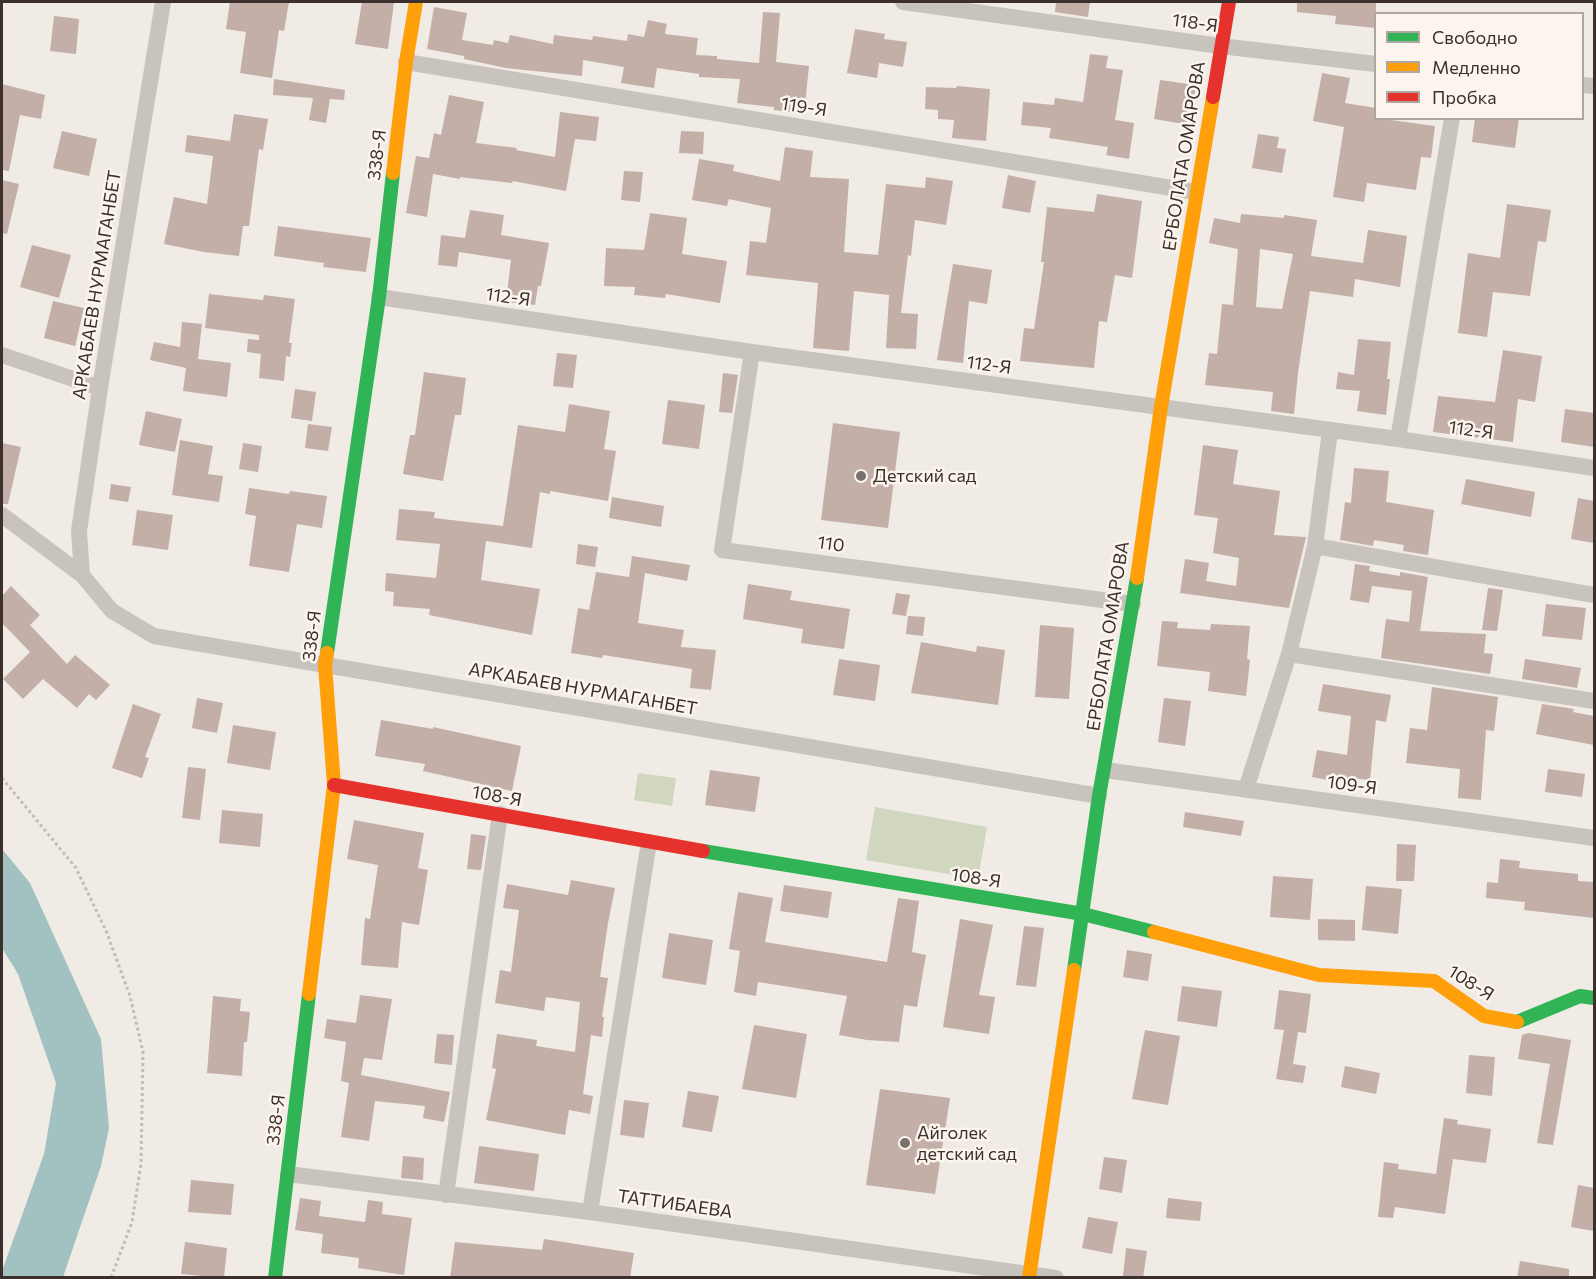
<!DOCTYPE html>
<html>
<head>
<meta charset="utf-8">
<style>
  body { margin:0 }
  #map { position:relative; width:1596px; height:1279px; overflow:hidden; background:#f0ebe5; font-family:Commissioner,sans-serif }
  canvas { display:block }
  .frame { position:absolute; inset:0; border:3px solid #3b302b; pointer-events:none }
  .legend { position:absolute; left:1374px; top:12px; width:210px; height:108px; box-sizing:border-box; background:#fbf5ee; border:2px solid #aea6a0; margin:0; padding:8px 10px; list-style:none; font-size:18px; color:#3b302b }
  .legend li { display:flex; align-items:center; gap:12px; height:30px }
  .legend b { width:30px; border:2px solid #aea6a0 }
</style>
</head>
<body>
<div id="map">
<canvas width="1596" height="1279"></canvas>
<div class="frame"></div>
<ul class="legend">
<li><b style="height:8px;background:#30b455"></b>Свободно</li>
<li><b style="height:8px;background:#ff9f0a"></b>Медленно</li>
<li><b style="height:8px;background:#e5322d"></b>Пробка</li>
</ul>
</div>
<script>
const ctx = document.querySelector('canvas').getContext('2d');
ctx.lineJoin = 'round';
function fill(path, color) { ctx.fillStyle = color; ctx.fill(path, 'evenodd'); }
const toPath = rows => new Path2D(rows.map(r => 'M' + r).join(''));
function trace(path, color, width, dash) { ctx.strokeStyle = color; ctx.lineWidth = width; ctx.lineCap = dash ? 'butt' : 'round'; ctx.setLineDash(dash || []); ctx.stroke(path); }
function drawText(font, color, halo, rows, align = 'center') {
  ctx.font = font + ' Commissioner,sans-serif'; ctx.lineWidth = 5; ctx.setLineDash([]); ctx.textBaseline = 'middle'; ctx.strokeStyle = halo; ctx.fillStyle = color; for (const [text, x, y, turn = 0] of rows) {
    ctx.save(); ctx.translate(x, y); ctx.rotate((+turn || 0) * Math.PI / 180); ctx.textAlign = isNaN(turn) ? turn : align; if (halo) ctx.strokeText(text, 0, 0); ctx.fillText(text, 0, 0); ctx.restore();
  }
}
fill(toPath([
  [638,773,676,778,672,806,634,800],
  [875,807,987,827,978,879,866,860]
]), '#d1d6bf');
fill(toPath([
  [2,849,30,883,101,1039,109,1128,101,1166,63,1277,2,1277,2,1271,44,1154,56,1083,18,974,2,948]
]), '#a1c2c1');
fill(toPath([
  [230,2,289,2,284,31,279,30,272,78,240,73,246,32,226,29],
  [362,2,394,2,388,49,355,44],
  [1056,2,1090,2,1088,17,1055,12],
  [1297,2,1376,2,1376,28,1335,24,1336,16,1297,12],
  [434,7,467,13,462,40,493,45,494,40,508,43,510,35,553,44,554,35,592,40,593,36,627,41,628,34,644,37,648,20,667,24,665,34,698,38,696,55,717,56,717,59,759,63,763,12,780,13,776,62,809,66,804,114,774,110,774,107,737,103,740,79,699,77,699,74,657,68,654,88,621,83,624,67,583,60,582,76,506,68,464,59,464,56,427,49],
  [54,16,79,19,76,54,50,51],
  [855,29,885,34,884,39,907,42,903,67,879,63,877,78,847,73],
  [1090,54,1108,56,1106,68,1123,70,1115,120,1134,123,1129,159,1106,155,1108,147,1049,138,1051,128,1021,125,1023,102,1054,105,1055,98,1083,102],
  [1322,73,1350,78,1345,103,1376,108,1376,118,1435,126,1431,158,1421,157,1416,190,1367,183,1364,202,1333,197,1344,127,1313,121],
  [274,79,345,90,344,100,330,99,326,123,309,120,313,98,273,95],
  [1160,80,1196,85,1190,125,1154,119],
  [2,84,45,95,41,119,20,115,9,171,2,170],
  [957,86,990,89,986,141,952,138,954,120,938,119,938,110,925,109,926,87,956,88],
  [449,95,484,102,476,143,517,148,516,150,555,157,560,112,599,117,596,141,575,139,566,191,513,181,512,183,460,177,460,179,433,174,427,217,406,213,416,156,429,158,434,133,441,135],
  [234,114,268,119,263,150,259,149,249,226,243,226,239,256,204,252,164,244,174,197,207,204,213,156,185,152,187,135,230,141],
  [1475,118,1519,118,1515,148,1472,142],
  [62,131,97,139,89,176,53,168],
  [681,131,704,132,703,154,679,153],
  [1258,134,1279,137,1277,148,1286,149,1282,173,1252,168],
  [785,147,813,151,810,177,849,179,844,252,878,255,886,184,925,188,926,177,953,181,946,225,915,220,911,256,908,255,901,313,918,314,916,349,886,348,889,295,854,291,849,351,813,348,818,283,746,275,750,241,766,243,771,208,729,199,727,206,692,200,699,159,734,165,733,171,780,181],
  [624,171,643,172,640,202,621,200],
  [1008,175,1036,181,1030,213,1002,208],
  [2,180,19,184,7,234,2,233],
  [1097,194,1142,201,1132,278,1115,275,1107,322,1099,321,1094,368,1020,361,1024,328,1034,329,1044,262,1041,262,1047,207,1094,212],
  [1507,204,1551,210,1546,242,1538,241,1530,296,1493,292,1487,337,1458,333,1468,253,1500,258],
  [470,210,504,215,501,235,549,243,541,286,538,286,535,305,506,302,511,260,459,252,457,267,438,265,441,235,465,238],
  [650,213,687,218,682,254,727,261,720,303,666,294,665,298,634,295,635,287,604,286,606,248,644,250],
  [1241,214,1284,218,1284,215,1317,220,1311,256,1363,263,1368,230,1407,236,1400,287,1355,279,1353,297,1310,291,1298,373,1294,414,1271,411,1273,392,1205,385,1209,353,1217,354,1222,304,1233,305,1238,249,1209,243,1214,218,1240,223],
  [1260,249,1293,254,1282,309,1256,307],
  [278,226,371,238,366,272,323,267,324,263,274,256],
  [32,245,71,255,59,298,20,287],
  [953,264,992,270,987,304,969,301,963,363,937,360],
  [209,294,263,300,264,295,295,299,289,343,292,343,290,357,286,356,284,381,259,378,261,354,247,352,248,339,259,340,259,335,205,328],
  [53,301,84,308,75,346,44,338],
  [182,322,202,324,198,359,231,363,227,397,183,391,186,368,150,360,154,342,180,347],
  [1358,339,1391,342,1387,379,1390,379,1386,415,1357,411,1360,391,1336,389,1338,372,1354,375],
  [1503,350,1542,356,1535,402,1518,399,1513,442,1433,432,1438,396,1495,402],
  [557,353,577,355,573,388,553,386],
  [424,372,466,378,461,415,455,415,443,481,403,474,410,435,415,435],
  [723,373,738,375,732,413,719,412],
  [295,389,316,392,312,421,291,418],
  [668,400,705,405,699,449,662,444],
  [569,404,610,411,604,449,616,451,608,501,550,491,550,494,540,492,532,548,486,541,481,580,540,589,532,635,429,615,430,609,393,606,394,592,385,591,386,573,436,578,440,544,396,540,399,509,435,512,434,518,503,526,518,425,565,432],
  [1565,409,1594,413,1594,447,1561,442],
  [146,411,182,419,175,452,139,445],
  [833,423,900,432,888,528,821,520],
  [308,424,332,427,328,451,305,448],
  [180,440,213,446,208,474,223,476,219,502,172,495],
  [2,443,21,447,8,504,2,504],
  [243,443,262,446,258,472,239,469],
  [1203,445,1238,450,1233,484,1280,491,1274,535,1306,537,1289,608,1180,593,1185,559,1209,563,1206,581,1236,586,1239,558,1213,553,1218,518,1194,515],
  [1354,468,1389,471,1386,502,1434,510,1428,555,1403,551,1404,545,1374,540,1373,546,1340,540,1345,502,1351,503],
  [1466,479,1535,492,1531,517,1461,504],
  [111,484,131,487,128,502,109,499],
  [249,488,289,494,290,491,327,496,322,528,297,524,289,572,249,566,256,516,245,514],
  [612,497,664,506,661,527,609,518],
  [1578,498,1594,501,1594,543,1571,539],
  [137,510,173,515,168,550,132,545],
  [578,544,598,547,595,567,576,564],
  [632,556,690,565,687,581,645,573,638,623,684,630,681,647,716,650,711,690,690,688,692,669,603,655,602,658,571,653,578,608,589,610,596,572,629,577],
  [1355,564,1370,566,1369,571,1400,576,1400,572,1428,577,1420,631,1486,634,1484,653,1493,654,1490,674,1381,658,1386,619,1409,622,1412,591,1372,586,1369,603,1350,600],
  [748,584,792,591,790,600,850,609,844,649,801,643,803,629,743,619],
  [11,586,40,615,30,625,67,664,75,655,110,685,96,700,89,694,77,708,43,679,23,699,3,679,30,652,2,623,2,596],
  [1488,588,1503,590,1497,631,1482,630],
  [896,593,910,595,906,616,892,614],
  [1546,604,1586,608,1582,640,1542,636],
  [908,616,925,617,923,636,906,634],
  [1162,621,1178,622,1177,628,1210,630,1211,624,1250,626,1247,659,1250,660,1246,696,1208,691,1210,672,1157,666],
  [1040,625,1074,628,1069,699,1035,697],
  [921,642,976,652,977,646,1005,650,998,705,911,693],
  [839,659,880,665,875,701,833,695],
  [1525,659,1581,668,1577,688,1522,679],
  [1323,684,1391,695,1386,722,1376,720,1370,780,1339,777,1338,782,1312,777,1317,750,1347,755,1351,716,1318,711],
  [1432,687,1498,697,1494,731,1486,730,1481,800,1458,798,1460,769,1406,763,1410,728,1427,730],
  [197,698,223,703,217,733,192,728],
  [1164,698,1191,701,1185,746,1158,742],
  [133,704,161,714,145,757,149,758,142,778,112,768],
  [1542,704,1574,709,1573,712,1594,716,1594,745,1536,734],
  [381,720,433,729,433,727,521,746,512,791,423,771,425,764,375,756],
  [233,725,276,732,270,770,227,763],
  [188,767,206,769,200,820,182,818],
  [1548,769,1585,774,1582,797,1545,792],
  [710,770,760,777,755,812,705,805],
  [222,810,263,814,260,847,219,843],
  [1185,812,1244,821,1241,836,1183,827],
  [354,820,424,833,418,868,428,870,419,925,402,922,398,968,361,965,365,918,370,919,378,865,347,859],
  [471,834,486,836,481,870,467,869],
  [1397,844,1416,845,1414,881,1396,881],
  [1500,859,1520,861,1519,868,1578,874,1578,881,1594,882,1594,918,1524,910,1525,902,1486,898,1487,882,1498,883],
  [1273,876,1313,879,1310,920,1270,917],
  [571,880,615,888,608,923,600,977,608,978,602,1017,604,1017,602,1037,591,1035,583,1094,593,1096,590,1114,569,1110,565,1135,486,1120,496,1069,492,1068,497,1034,537,1040,536,1046,575,1052,580,1002,546,997,544,1011,495,1003,500,970,511,972,519,910,503,908,507,884,568,895],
  [784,885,832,892,828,918,780,911],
  [1366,886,1402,889,1398,934,1362,930],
  [738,892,773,898,765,942,887,962,898,898,919,901,912,952,926,955,917,1007,904,1005,899,1042,867,1040,839,1035,847,996,758,982,756,996,734,992,740,951,729,949],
  [960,919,993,925,979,995,995,997,989,1034,943,1027],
  [1318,919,1355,920,1355,941,1318,940],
  [1024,926,1044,928,1036,987,1016,985],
  [669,933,713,940,706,985,662,978],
  [1127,950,1152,954,1148,981,1123,977],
  [1182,986,1222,991,1217,1027,1177,1021],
  [1279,990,1311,994,1306,1033,1298,1032,1293,1064,1306,1066,1303,1083,1276,1079,1284,1030,1274,1029],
  [360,995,392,999,382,1060,364,1058,361,1075,450,1092,444,1122,423,1118,425,1106,375,1101,369,1141,341,1137,349,1083,341,1081,346,1042,324,1038,327,1019,356,1023],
  [213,996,241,999,240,1011,250,1012,247,1042,244,1042,242,1076,207,1073],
  [754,1025,807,1034,796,1098,742,1089],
  [1145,1030,1180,1036,1168,1105,1132,1099],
  [1529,1033,1571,1040,1553,1145,1537,1143,1550,1064,1518,1059,1522,1035],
  [437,1034,454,1035,452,1065,434,1063],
  [1469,1055,1495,1057,1492,1096,1466,1093],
  [1345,1066,1380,1073,1376,1094,1341,1087],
  [880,1089,950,1098,935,1194,866,1185],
  [688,1091,719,1096,712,1132,682,1127],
  [624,1100,649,1103,644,1138,620,1135],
  [1444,1118,1458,1120,1457,1124,1491,1129,1486,1163,1453,1159,1445,1214,1395,1207,1393,1218,1378,1217,1384,1162,1399,1164,1398,1169,1436,1174],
  [479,1146,539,1154,534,1191,474,1183],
  [403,1156,424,1158,423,1180,401,1178],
  [1104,1157,1127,1160,1122,1193,1099,1189],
  [191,1180,234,1184,231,1215,188,1212],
  [1578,1185,1594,1188,1594,1231,1571,1227],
  [300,1198,321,1201,319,1216,365,1222,368,1200,383,1202,382,1214,412,1218,404,1275,358,1268,359,1258,321,1253,323,1234,295,1230],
  [1168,1198,1202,1202,1200,1221,1166,1218],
  [1088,1217,1118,1222,1112,1254,1082,1248],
  [544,1239,634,1253,630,1278,450,1278,455,1242,542,1250],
  [185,1242,227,1248,224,1278,181,1274],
  [1126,1248,1147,1251,1143,1278,1123,1276],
  [1520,1261,1569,1269,1569,1278,1517,1278]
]), '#c3afa7');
trace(toPath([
  [2,778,76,868,107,933,130,996,143,1052,141,1164,132,1222,111,1278]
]), '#c2bbb6', 3, [3, 3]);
trace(toPath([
  [903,2,1220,46,1376,64],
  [406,62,1196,192],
  [1582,85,1594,86],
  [379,297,752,352,1398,439,1594,468],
  [752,352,722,550,1133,604],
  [2,355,100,388],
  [1398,439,1452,118],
  [2,515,82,575,112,611,154,636,1099,796],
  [1315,546,1594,595],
  [82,575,79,531,100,388,163,2],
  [1289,654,1594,701],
  [1105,770,1594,838],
  [1246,789,1289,654,1315,546,1330,431],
  [288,1174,590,1212,1056,1278],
  [446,1195,500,814],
  [590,1212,649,842]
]), '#c9c3be', 16);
trace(toPath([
  [327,653,379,297,393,173],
  [703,851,1083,914,1154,932],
  [1074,970,1099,796,1137,578],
  [1517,1022,1580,996,1594,998],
  [275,1278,309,994]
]), '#30b455', 14);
trace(toPath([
  [393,173,406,62,416,2],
  [1137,578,1161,407,1213,97],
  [1154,932,1319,975,1434,981,1484,1016,1517,1022],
  [309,994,334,785,325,665,327,653],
  [1029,1278,1074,970]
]), '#ff9f0a', 14);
trace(toPath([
  [1213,97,1229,2],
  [334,785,703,851]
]), '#e5322d', 14);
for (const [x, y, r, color] of [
  [861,476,6,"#7a716c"],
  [905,1143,6,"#7a716c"]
]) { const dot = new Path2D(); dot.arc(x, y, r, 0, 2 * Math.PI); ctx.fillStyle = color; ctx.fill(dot); trace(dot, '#fbf5ee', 2); }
drawText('18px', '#3b302b', '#fbf5ee', [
  ["118-Я",1195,23,8],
  ["119-Я",804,107,9],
  ["338-Я",377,155,-83],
  ["ЕРБОЛАТА ОМАРОВА",1184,156,-81],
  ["АРКАБАЕВ НУРМАГАНБЕТ",97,285,-81],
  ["112-Я",508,297,8],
  ["112-Я",989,365,8],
  ["112-Я",1471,430,8],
  ["110",831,544,8],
  ["338-Я",312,636,-83],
  ["ЕРБОЛАТА ОМАРОВА",1108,636,-81],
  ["АРКАБАЕВ НУРМАГАНБЕТ",583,689,10],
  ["109-Я",1352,785,8],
  ["108-Я",497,796,10],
  ["108-Я",976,878,9],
  ["108-Я",1471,983,32],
  ["338-Я",276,1120,-83],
  ["ТАТТИБАЕВА",675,1204,8]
]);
drawText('18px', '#3b302b', '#fbf5ee', [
  ["Детский сад",873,476],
  ["Айголек",917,1133],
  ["детский сад",917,1154]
], 'left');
</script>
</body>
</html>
